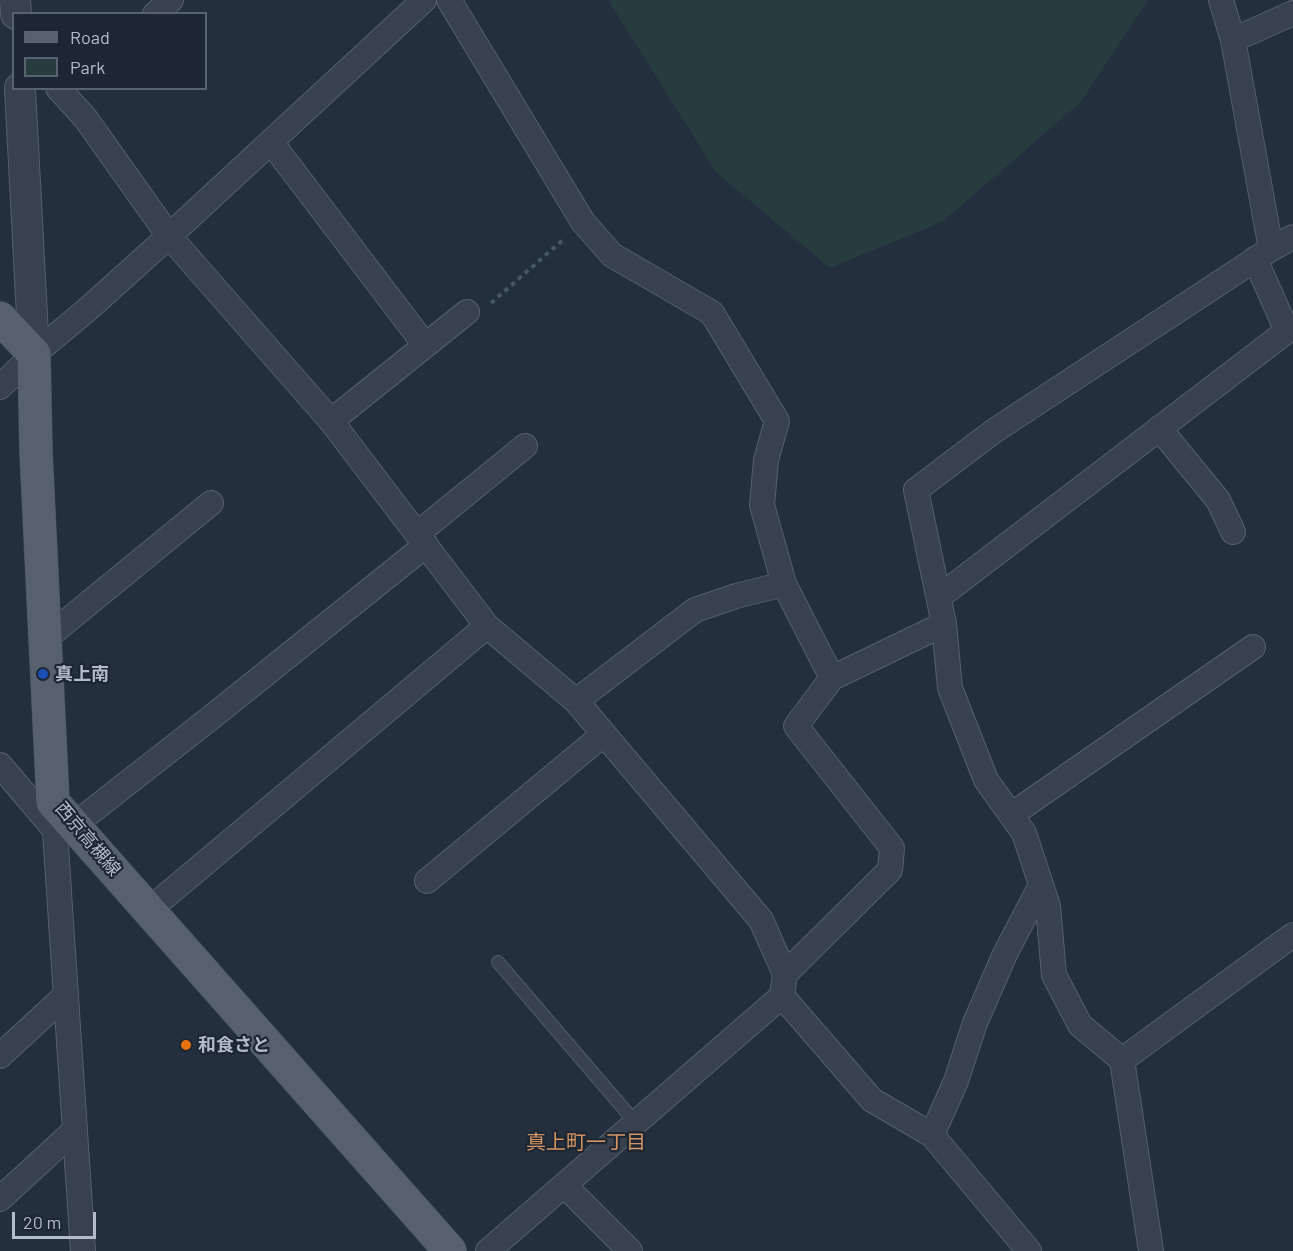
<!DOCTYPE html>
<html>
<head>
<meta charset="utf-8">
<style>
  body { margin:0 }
  #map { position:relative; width:1293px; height:1251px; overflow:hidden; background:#242f3e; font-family:Barlow,sans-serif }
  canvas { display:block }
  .legend { position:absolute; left:12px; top:12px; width:195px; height:78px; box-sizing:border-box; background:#1d2633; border:2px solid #59626f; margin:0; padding:8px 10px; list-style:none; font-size:18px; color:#b4bcc9 }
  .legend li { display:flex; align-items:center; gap:12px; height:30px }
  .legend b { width:30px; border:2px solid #59626f }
  .scale { position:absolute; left:12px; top:1212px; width:84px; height:27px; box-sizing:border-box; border:3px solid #b4bcc9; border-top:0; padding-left:8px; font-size:18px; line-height:21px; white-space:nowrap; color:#b4bcc9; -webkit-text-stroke:4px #1d2633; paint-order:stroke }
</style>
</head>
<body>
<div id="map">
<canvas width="1293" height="1251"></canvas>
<ul class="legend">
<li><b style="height:8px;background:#56606e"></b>Road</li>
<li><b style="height:16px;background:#263c3f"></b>Park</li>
</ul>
<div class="scale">20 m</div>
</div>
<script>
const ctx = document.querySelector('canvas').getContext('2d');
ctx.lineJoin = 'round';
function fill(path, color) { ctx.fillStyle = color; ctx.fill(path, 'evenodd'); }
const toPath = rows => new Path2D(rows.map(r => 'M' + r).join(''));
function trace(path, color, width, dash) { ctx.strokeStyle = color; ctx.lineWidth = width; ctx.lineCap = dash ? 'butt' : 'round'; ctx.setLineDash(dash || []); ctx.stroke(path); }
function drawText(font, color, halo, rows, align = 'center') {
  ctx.font = font + ' Barlow,"Noto Sans JP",sans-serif'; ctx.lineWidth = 4.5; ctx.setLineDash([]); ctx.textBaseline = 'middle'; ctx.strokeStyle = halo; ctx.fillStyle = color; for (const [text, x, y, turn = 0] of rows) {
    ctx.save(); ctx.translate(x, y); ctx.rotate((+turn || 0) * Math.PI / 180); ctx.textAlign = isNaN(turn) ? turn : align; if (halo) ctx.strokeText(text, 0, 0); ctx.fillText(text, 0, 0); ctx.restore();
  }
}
fill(toPath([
  [608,0,1148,0,1081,102,942,222,830,268,716,172]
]), '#263c3f');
const service = toPath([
  [498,962,636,1123]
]);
const minor = toPath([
  [449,0,583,222,612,255,712,313,777,421,766,460,762,505,784,584,832,678],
  [1221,0,1233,40],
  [155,14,171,0],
  [58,88,86,119,169,236,331,421,487,626,576,701,761,920,785,974,782,996,488,1251],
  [271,142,425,345],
  [1271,249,1293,237],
  [0,387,34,354,88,309,169,236,424,0],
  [331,421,467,312],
  [1159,428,1218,500,1233,532],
  [417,534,525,446],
  [939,597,1287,331,1255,259],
  [45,639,211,503],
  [576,701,695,610,736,596,784,584],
  [0,765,55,830],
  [53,802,83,1251],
  [1011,815,1253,647],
  [74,825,208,720,426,545],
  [427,881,604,734],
  [149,910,487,626],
  [785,974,890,870,892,848,796,726,832,678,944,624],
  [782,996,872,1100,932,1135,1029,1251],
  [0,1056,66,995],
  [1122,1060,1293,935],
  [932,1135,956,1081,975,1023,1005,954,1041,885],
  [564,1185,630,1251],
  [0,1199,75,1130],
  [1151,1251,1122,1060,1080,1025,1054,975,1048,906,1024,833,986,780,950,688,944,624,916,490,994,431,1271,249,1233,40,1293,13]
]);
const tertiary = toPath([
  [15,0,16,14],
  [20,88,34,354]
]);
const primary = toPath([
  [0,318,34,354,36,452,53,802,450,1251]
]);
trace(service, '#565f6c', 14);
trace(minor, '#565f6c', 26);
trace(tertiary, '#565f6c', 32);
trace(primary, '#414a57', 34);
trace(toPath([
  [491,303,564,239]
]), '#44595c', 4, [4.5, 4.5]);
trace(service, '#38414e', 12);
trace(minor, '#38414e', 24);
trace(tertiary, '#38414e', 30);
trace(primary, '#56606e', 33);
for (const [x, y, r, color] of [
  [43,674,6,"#1a4fb4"],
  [186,1045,6,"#e8710a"]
]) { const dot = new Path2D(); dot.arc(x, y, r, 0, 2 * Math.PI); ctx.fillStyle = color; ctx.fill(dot); trace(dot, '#1d2633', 2); }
drawText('bold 18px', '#b4bcc9', '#1d2633', [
  ["真上南",55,674],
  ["和食さと",198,1045]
], 'left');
drawText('18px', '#b4bcc9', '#1d2633', [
  ["西京高槻線",88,839,50]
]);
drawText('20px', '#d59563', '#1d2633', [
  ["真上町一丁目",586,1142]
]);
</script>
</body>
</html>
